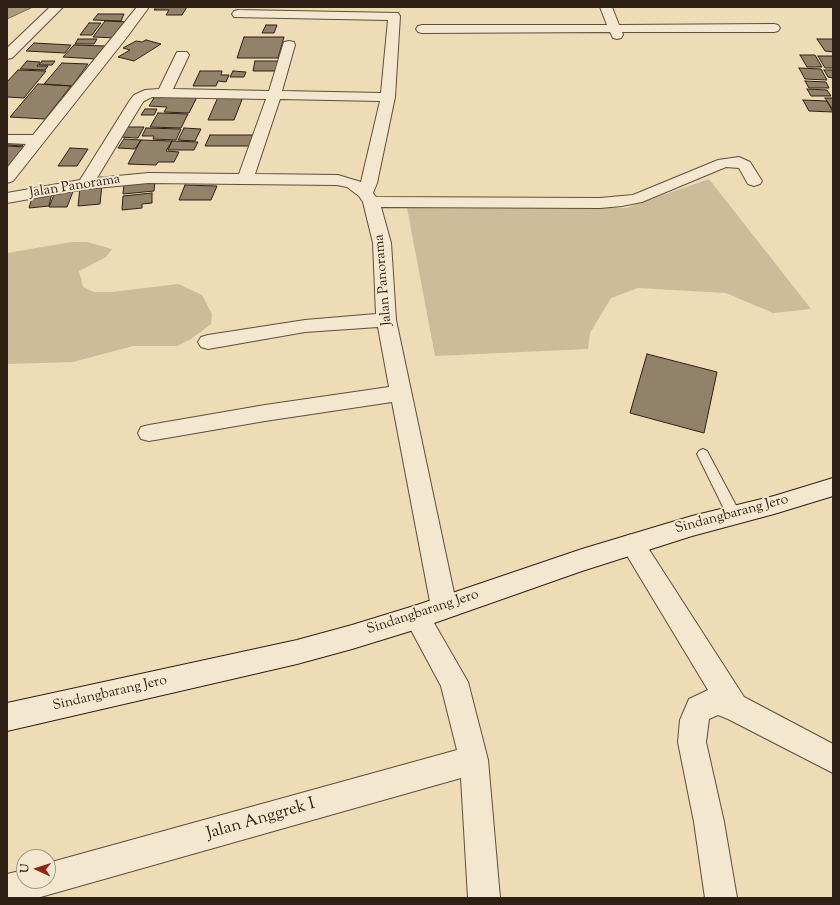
<!DOCTYPE html>
<html>
<head>
<meta charset="utf-8">
<style>
  body { margin:0 }
  #map { position:relative; width:840px; height:905px; overflow:hidden; background:#eddcb5; font-family:"Sorts Mill Goudy",serif }
  canvas { display:block }
  .frame { position:absolute; inset:0; border:8px solid #2f2016; pointer-events:none }
  .north { position:absolute; left:16px; top:849px; width:40px; height:40px; box-sizing:border-box; background:#f3e8cf; border:1px solid #a59885; border-radius:50%; rotate:273deg; font-size:11px; font-weight:700; line-height:16px; text-align:center; color:#2f2016 }
  .north::after { content:''; display:block; margin:auto; width:14px; height:18px; background:#8f2418; clip-path:polygon(50% 0,100% 100%,50% 72%,0 100%) }
</style>
</head>
<body>
<div id="map">
<canvas width="840" height="905"></canvas>
<div class="frame"></div>
<div class="north">U</div>
</div>
<script>
const ctx = document.querySelector('canvas').getContext('2d');
ctx.lineJoin = 'round';
function fill(path, color) { ctx.fillStyle = color; ctx.fill(path, 'evenodd'); }
const toPath = rows => new Path2D(rows.map(r => 'M' + r).join(''));
function trace(path, color, width, dash) { ctx.strokeStyle = color; ctx.lineWidth = width; ctx.lineCap = dash ? 'butt' : 'round'; ctx.setLineDash(dash || []); ctx.stroke(path); }
function drawText(font, color, halo, rows, align = 'center') {
  ctx.font = font + ' "Sorts Mill Goudy",serif'; ctx.lineWidth = 4; ctx.setLineDash([]); ctx.textBaseline = 'middle'; ctx.strokeStyle = halo; ctx.fillStyle = color; for (const [text, x, y, turn = 0] of rows) {
    ctx.save(); ctx.translate(x, y); ctx.rotate((+turn || 0) * Math.PI / 180); ctx.textAlign = isNaN(turn) ? turn : align; if (halo) ctx.strokeText(text, 0, 0); ctx.fillText(text, 0, 0); ctx.restore();
  }
}
fill(toPath([
  [709,179,811,309,773,313,726,293,638,288,611,298,590,333,588,349,435,356,407,208,626,208],
  [72,242,87,242,112,249,106,257,79,271,83,287,94,292,112,292,178,284,202,295,212,314,211,324,191,339,177,346,133,346,73,362,7,364,7,253]
]), '#cdbc9a');
const water = toPath([
  [7,7,33,7,7,19,7,7]
]);
fill(water, '#ac9c7f');
trace(water, '#7a6a55', 1);
const building = toPath([
  [156,7,187,7,182,15,166,15,169,10,154,10,156,7],
  [98,14,124,14,121,21,93,20,98,14],
  [105,21,129,22,118,38,93,37,105,21],
  [89,23,101,23,92,35,80,35,89,23],
  [266,25,277,25,274,33,262,33,266,25],
  [244,37,284,37,278,58,237,58,244,37],
  [78,39,97,39,94,44,75,44,78,39],
  [817,39,833,39,833,52,825,51,817,39],
  [146,40,161,44,134,61,118,57,130,50,123,48,136,41,142,42,146,40],
  [34,43,71,45,65,53,26,51,34,43],
  [74,45,106,46,96,59,63,57,74,45],
  [800,55,815,55,822,67,807,67,800,55],
  [818,56,833,56,833,68,825,68,818,56],
  [27,61,40,62,37,66,48,66,45,70,20,69,27,61],
  [42,61,55,61,52,65,39,65,42,61],
  [255,61,279,61,277,71,253,71,255,61],
  [62,63,88,64,72,86,44,84,62,63],
  [799,68,821,69,827,80,805,79,799,68],
  [18,70,46,71,24,98,7,97,7,82,18,70],
  [824,70,833,70,833,78,828,77,824,70],
  [200,71,222,71,221,75,229,75,226,82,218,81,216,86,193,86,200,71],
  [233,71,246,72,244,77,230,77,233,71],
  [805,81,826,82,829,88,809,88,805,81],
  [38,84,71,86,45,119,10,117,38,84],
  [807,89,827,90,831,96,811,96,807,89],
  [157,93,198,95,189,113,164,112,167,107,149,106,157,93],
  [218,97,243,97,234,120,208,120,218,97],
  [825,98,833,98,833,110,825,98],
  [803,100,827,101,833,112,809,111,803,100],
  [145,109,157,109,154,115,141,115,145,109],
  [158,113,188,114,181,128,150,127,158,113],
  [126,127,144,127,138,138,120,137,126,127],
  [146,128,181,129,176,140,153,139,154,136,142,136,146,128],
  [184,128,201,129,195,141,178,140,184,128],
  [210,135,253,135,250,146,205,146,210,135],
  [124,139,141,140,135,149,118,148,124,139],
  [7,140,26,141,22,146,7,145,7,140],
  [141,140,172,141,166,151,179,152,174,162,158,162,156,165,128,164,141,140],
  [172,141,198,142,194,150,168,150,172,141],
  [7,146,25,147,8,168,7,168,7,146],
  [70,148,88,149,77,166,58,166,70,148],
  [155,181,154,191,123,194,124,184,155,181],
  [102,185,100,204,78,206,80,188,102,185],
  [185,185,217,186,211,200,179,200,185,185],
  [74,189,67,207,49,207,56,190,74,189],
  [52,193,49,206,29,208,33,194,52,193],
  [152,193,152,203,142,204,142,208,122,210,123,196,152,193],
  [647,354,717,372,704,433,630,413,647,354]
]);
fill(building, '#928269');
trace(building, '#2f2016', 1);
const lane = toPath([
  [703,449,707,451,739,511,740,515,739,519,734,520,729,519,697,454,699,451,703,449]
]);
const street = toPath([
  [50,7,63,7,12,58,7,59,7,48,50,7],
  [137,7,149,7,127,37,13,181,7,183,7,168,26,144,7,143,7,135,33,135,137,7],
  [600,7,612,7,619,25,774,24,778,25,780,28,778,31,774,32,622,32,623,35,621,38,617,39,613,38,610,32,422,33,418,32,416,29,418,26,422,25,607,25,600,7],
  [238,10,398,13,400,16,395,97,377,183,373,193,376,197,600,198,633,195,718,160,739,157,750,162,762,181,760,184,754,186,748,184,739,168,726,167,642,202,622,206,600,208,381,207,391,243,396,320,457,607,453,615,444,618,435,615,431,607,392,402,265,421,149,441,141,439,138,433,141,427,149,425,265,405,389,387,378,327,305,332,208,349,201,347,198,342,201,337,208,335,305,320,376,314,373,243,363,202,359,196,347,187,337,185,148,183,86,189,7,203,7,193,80,180,130,100,134,95,145,90,159,89,177,52,187,52,189,55,173,89,269,91,283,45,284,42,289,41,294,42,295,45,282,91,381,93,388,20,234,17,232,14,234,11,238,10],
  [152,97,266,99,239,174,148,173,97,178,141,105,144,101,152,97],
  [280,99,380,101,361,182,338,175,255,174,280,99],
  [632,534,641,537,744,697,833,744,833,773,728,719,718,715,709,719,706,742,724,822,737,898,705,898,694,822,678,742,680,720,689,699,708,690,620,544,623,537,632,534],
  [417,605,426,609,468,682,488,760,500,898,468,898,461,778,37,898,7,898,7,874,24,870,24,881,48,881,48,863,457,750,441,686,404,617,408,609,417,605]
]);
const secondary = toPath([
  [833,478,833,496,774,514,692,536,582,571,417,629,352,649,297,664,7,731,7,703,297,640,352,625,417,605,582,549,692,516,774,496,833,478]
]);
trace(lane, '#5e4f3e', 2);
trace(street, '#5e4f3e', 2);
trace(secondary, '#2f2016', 2);
fill(lane, '#f3e8cf');
fill(street, '#f3e8cf');
fill(secondary, '#f3e8cf');
drawText('14px', '#2f2016', '#f3e8cf', [
  ["Jalan Panorama",75,187,-9],
  ["Jalan Panorama",384,280,-95],
  ["Sindangbarang Jero",732,515,-15],
  ["Sindangbarang Jero",423,613,-18],
  ["Sindangbarang Jero",110,694,-13]
]);
drawText('17px', '#2f2016', '#f3e8cf', [
  ["Jalan Anggrek I",261,820,-16]
]);
</script>
</body>
</html>
